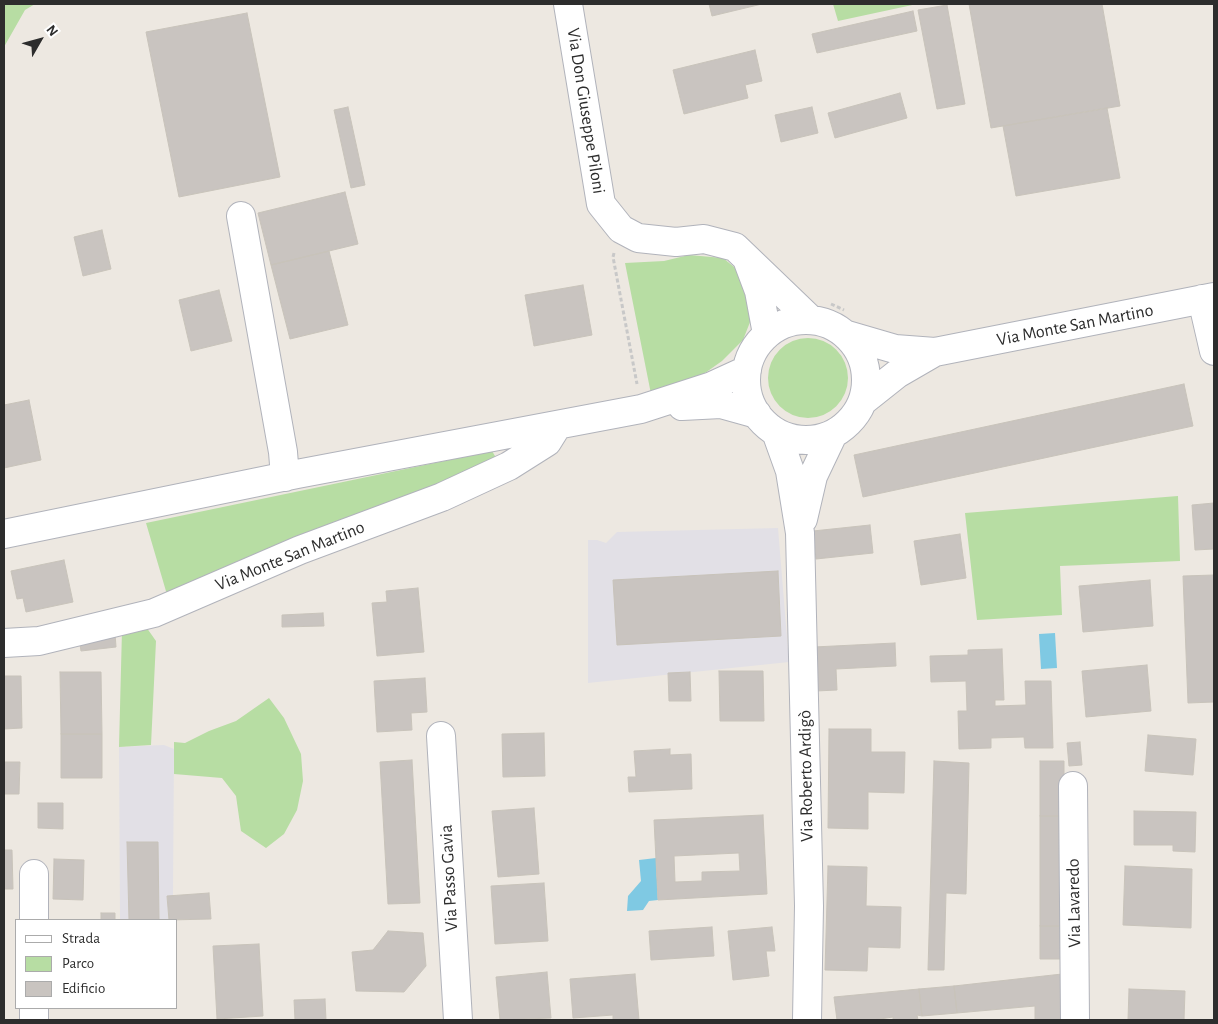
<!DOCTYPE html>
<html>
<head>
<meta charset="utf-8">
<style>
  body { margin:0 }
  #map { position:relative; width:1218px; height:1024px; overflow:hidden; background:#ede8e1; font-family:"Alegreya Sans",sans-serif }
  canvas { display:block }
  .frame { position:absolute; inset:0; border:5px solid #2d2d2d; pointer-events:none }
  .legend { position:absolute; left:15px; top:919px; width:162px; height:90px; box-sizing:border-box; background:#fff; border:1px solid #ababab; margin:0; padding:6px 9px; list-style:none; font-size:15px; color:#2d2d2d }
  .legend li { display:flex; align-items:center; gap:10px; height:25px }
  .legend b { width:25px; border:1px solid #ababab }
  .north { position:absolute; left:15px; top:15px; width:50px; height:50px; -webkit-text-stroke:4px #fff; paint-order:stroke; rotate:52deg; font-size:14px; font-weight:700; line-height:20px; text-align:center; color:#2d2d2d }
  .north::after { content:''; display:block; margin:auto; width:18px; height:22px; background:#2d2d2d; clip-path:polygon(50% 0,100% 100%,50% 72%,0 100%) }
</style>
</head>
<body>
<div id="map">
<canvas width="1218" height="1024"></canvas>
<div class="frame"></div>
<ul class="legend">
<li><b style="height:6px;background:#fff"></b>Strada</li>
<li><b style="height:14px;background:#b7dda3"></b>Parco</li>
<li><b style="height:14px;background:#c9c4c0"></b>Edificio</li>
</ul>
<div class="north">N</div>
</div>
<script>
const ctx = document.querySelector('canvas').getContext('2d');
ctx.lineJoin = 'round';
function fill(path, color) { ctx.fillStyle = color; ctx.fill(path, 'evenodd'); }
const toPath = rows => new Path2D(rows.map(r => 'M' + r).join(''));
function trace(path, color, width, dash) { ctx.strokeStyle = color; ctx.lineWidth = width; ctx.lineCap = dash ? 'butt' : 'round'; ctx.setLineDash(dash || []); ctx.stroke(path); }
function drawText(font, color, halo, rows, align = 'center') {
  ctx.font = font + ' "Alegreya Sans",sans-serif'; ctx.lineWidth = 4; ctx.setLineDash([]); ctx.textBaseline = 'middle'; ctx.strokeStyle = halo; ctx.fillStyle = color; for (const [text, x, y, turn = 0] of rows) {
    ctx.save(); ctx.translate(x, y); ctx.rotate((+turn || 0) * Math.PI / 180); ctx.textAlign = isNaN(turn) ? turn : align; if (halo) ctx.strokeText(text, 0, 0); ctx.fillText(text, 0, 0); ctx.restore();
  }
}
fill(toPath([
  [778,528,789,662,588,683,588,540,597,540,606,543,617,532],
  [164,745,174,749,173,892,173,896,167,897,169,920,120,920,119,747]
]), '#e2e0e6');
fill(toPath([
  [4,4,35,4,25,10,4,47],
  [833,4,917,4,838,21],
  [689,255,723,258,744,275,752,317,743,340,722,361,705,373,674,387,651,394,625,263,664,261],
  '768 378a40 40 0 1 1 80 0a40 40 0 1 1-80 0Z',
  [492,451,495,456,493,464,168,598,146,523],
  [1178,496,1180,561,1060,566,1062,615,977,620,965,513],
  [144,624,156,641,151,745,119,747,122,630],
  [269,698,284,718,301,754,303,781,297,810,284,834,266,848,241,831,236,796,222,778,174,774,174,742,185,743,209,731,236,721]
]), '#b7dda3');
fill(toPath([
  [1055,633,1057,668,1041,669,1039,634],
  [656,858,658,900,649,901,643,910,627,911,628,896,641,881,639,860]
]), '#7fc9e3');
const building = toPath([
  [709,4,762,4,712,16,709,4],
  [969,4,1102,4,1120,106,991,128,969,4],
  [947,5,965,104,937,109,918,10,947,5],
  [913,11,917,31,817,53,812,34,913,11],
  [247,13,280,177,179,197,146,32,247,13],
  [755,50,762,81,745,85,748,98,684,114,673,70,755,50],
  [900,93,907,118,835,138,828,113,900,93],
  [348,107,365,185,351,188,334,110,348,107],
  [812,107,818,133,781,142,775,115,812,107],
  [1107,108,1120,178,1016,196,1003,126,1107,108],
  [345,192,358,244,271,265,258,213,345,192],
  [102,230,111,269,83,276,74,237,102,230],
  [329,251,348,325,290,339,271,265,329,251],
  [583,285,592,335,534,346,525,295,583,285],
  [219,290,232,341,191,351,179,300,219,290],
  [1184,384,1193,426,863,497,854,455,1184,384],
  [29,400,41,460,4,468,4,405,29,400],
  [1214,503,1214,549,1195,550,1192,505,1214,503],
  [870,525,873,553,816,559,813,531,870,525],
  [960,534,966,578,921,585,914,541,960,534],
  [64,560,73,602,26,612,23,598,17,599,11,571,64,560],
  [778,571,781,636,617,645,613,580,778,571],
  [1214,575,1214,702,1188,703,1183,576,1214,575],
  [1150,580,1153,626,1083,632,1079,586,1150,580],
  [418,588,424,652,377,656,372,603,387,602,386,591,418,588],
  [323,613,324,626,282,627,282,615,323,613],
  [115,633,116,647,81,651,79,638,115,633],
  [895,643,896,666,836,669,837,690,816,691,814,647,895,643],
  [1002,649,1004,700,995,700,995,706,1026,705,1025,681,1051,681,1053,748,1025,748,1024,737,991,738,991,748,959,749,958,711,967,711,966,681,931,682,930,656,968,655,968,650,1002,649],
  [1147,665,1151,711,1086,717,1082,671,1147,665],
  [719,671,763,671,764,721,720,721,719,671],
  [60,672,101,672,102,734,61,734,60,672],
  [690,672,691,701,669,701,668,673,690,672],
  [4,676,21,676,22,728,4,729,4,676],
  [425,678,427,712,411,713,412,730,377,732,374,681,425,678],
  [829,729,871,729,871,752,905,752,904,793,868,792,868,829,828,828,829,729],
  [544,733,545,776,503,777,502,734,544,733],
  [61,734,102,734,102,778,61,778,61,734],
  [1148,735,1196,739,1193,775,1145,771,1148,735],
  [1080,742,1082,765,1069,766,1067,743,1080,742],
  [670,749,670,755,691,754,692,789,629,792,628,777,636,777,634,751,670,749],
  [412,760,420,903,388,904,380,762,412,760],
  [934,761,969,763,966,894,946,893,944,970,928,970,934,761],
  [1040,761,1064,761,1064,816,1040,816,1040,761],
  [4,762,20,762,19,794,4,794,4,762],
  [38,803,63,803,63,829,38,828,38,803],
  [534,808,539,874,498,877,492,811,534,808],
  [1134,811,1196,812,1195,852,1173,851,1173,845,1134,845,1134,811],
  [763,815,767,894,658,900,654,820,763,815],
  [739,853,740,871,702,872,702,881,675,882,674,856,739,853],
  [1040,816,1064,816,1063,926,1040,926,1040,816],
  [127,842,158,842,159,920,129,920,127,842],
  [4,850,12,850,13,889,4,889,4,850],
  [54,859,84,860,83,900,53,899,54,859],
  [828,866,867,867,866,906,901,907,900,948,868,947,867,971,825,970,828,866],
  [1125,866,1192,869,1191,928,1123,925,1125,866],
  [544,883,548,941,495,944,491,886,544,883],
  [209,893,211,919,169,920,167,896,209,893],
  [101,913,115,913,115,920,101,920,101,913],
  [1040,926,1063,926,1063,959,1040,959,1040,926],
  [712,927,714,956,651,960,649,931,712,927],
  [772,927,775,951,766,951,769,976,733,980,728,931,772,927],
  [388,931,423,933,426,966,404,992,356,991,352,952,373,950,388,931],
  [259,944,263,1016,217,1019,213,946,259,944],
  [547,972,551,1018,500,1020,496,977,547,972],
  [635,974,639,1020,613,1020,613,1015,573,1018,570,979,635,974],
  [1062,974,1063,1020,1035,1020,1035,1006,957,1013,954,986,1062,974],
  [954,986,957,1013,922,1016,919,989,954,986],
  [919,989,922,1016,917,1015,918,1020,893,1020,893,1017,873,1020,837,1020,834,997,919,989],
  [1129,989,1185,991,1184,1020,1128,1020,1129,989],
  [325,999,326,1020,295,1020,294,1000,325,999]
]);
fill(building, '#c9c4c0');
trace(building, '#c8c3ba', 1);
const minor = toPath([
  [568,4,601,204,621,229,638,238,676,242,704,239,735,247,810,319],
  [241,216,283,452,285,477],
  [747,259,759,291,767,334],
  [1202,299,1214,351],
  '746 380a60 60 0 1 1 120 0a60 60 0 1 1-120 0Z',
  [847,335,895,349,935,352,1214,297],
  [863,401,897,374,935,352],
  [682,406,721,404,757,414],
  [776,432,790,471,800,533,809,906,807,1020],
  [803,519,813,476,833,434],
  [4,534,297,474,641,409,712,386,747,370],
  [4,643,39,641,154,613,300,550,442,497,509,466,547,442,557,426],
  [441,736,458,1020],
  [1073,786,1075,1020],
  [34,920,34,874],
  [34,1020,34,1008]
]);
trace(minor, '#b1b3bb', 30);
trace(toPath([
  [614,253,613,257,637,384],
  [831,304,844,310]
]), '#c8c8c8', 3, [4, 2.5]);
trace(minor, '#fff', 28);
drawText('18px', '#2d2d2d', '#fff', [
  ["Via Don Giuseppe Piloni",586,111,81],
  ["Via Monte San Martino",1075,325,-11],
  ["Via Monte San Martino",290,556,-22],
  ["Via Roberto Ardigò",806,776,-91],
  ["Via Passo Gavia",449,878,-93],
  ["Via Lavaredo",1074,903,-91]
]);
</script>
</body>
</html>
